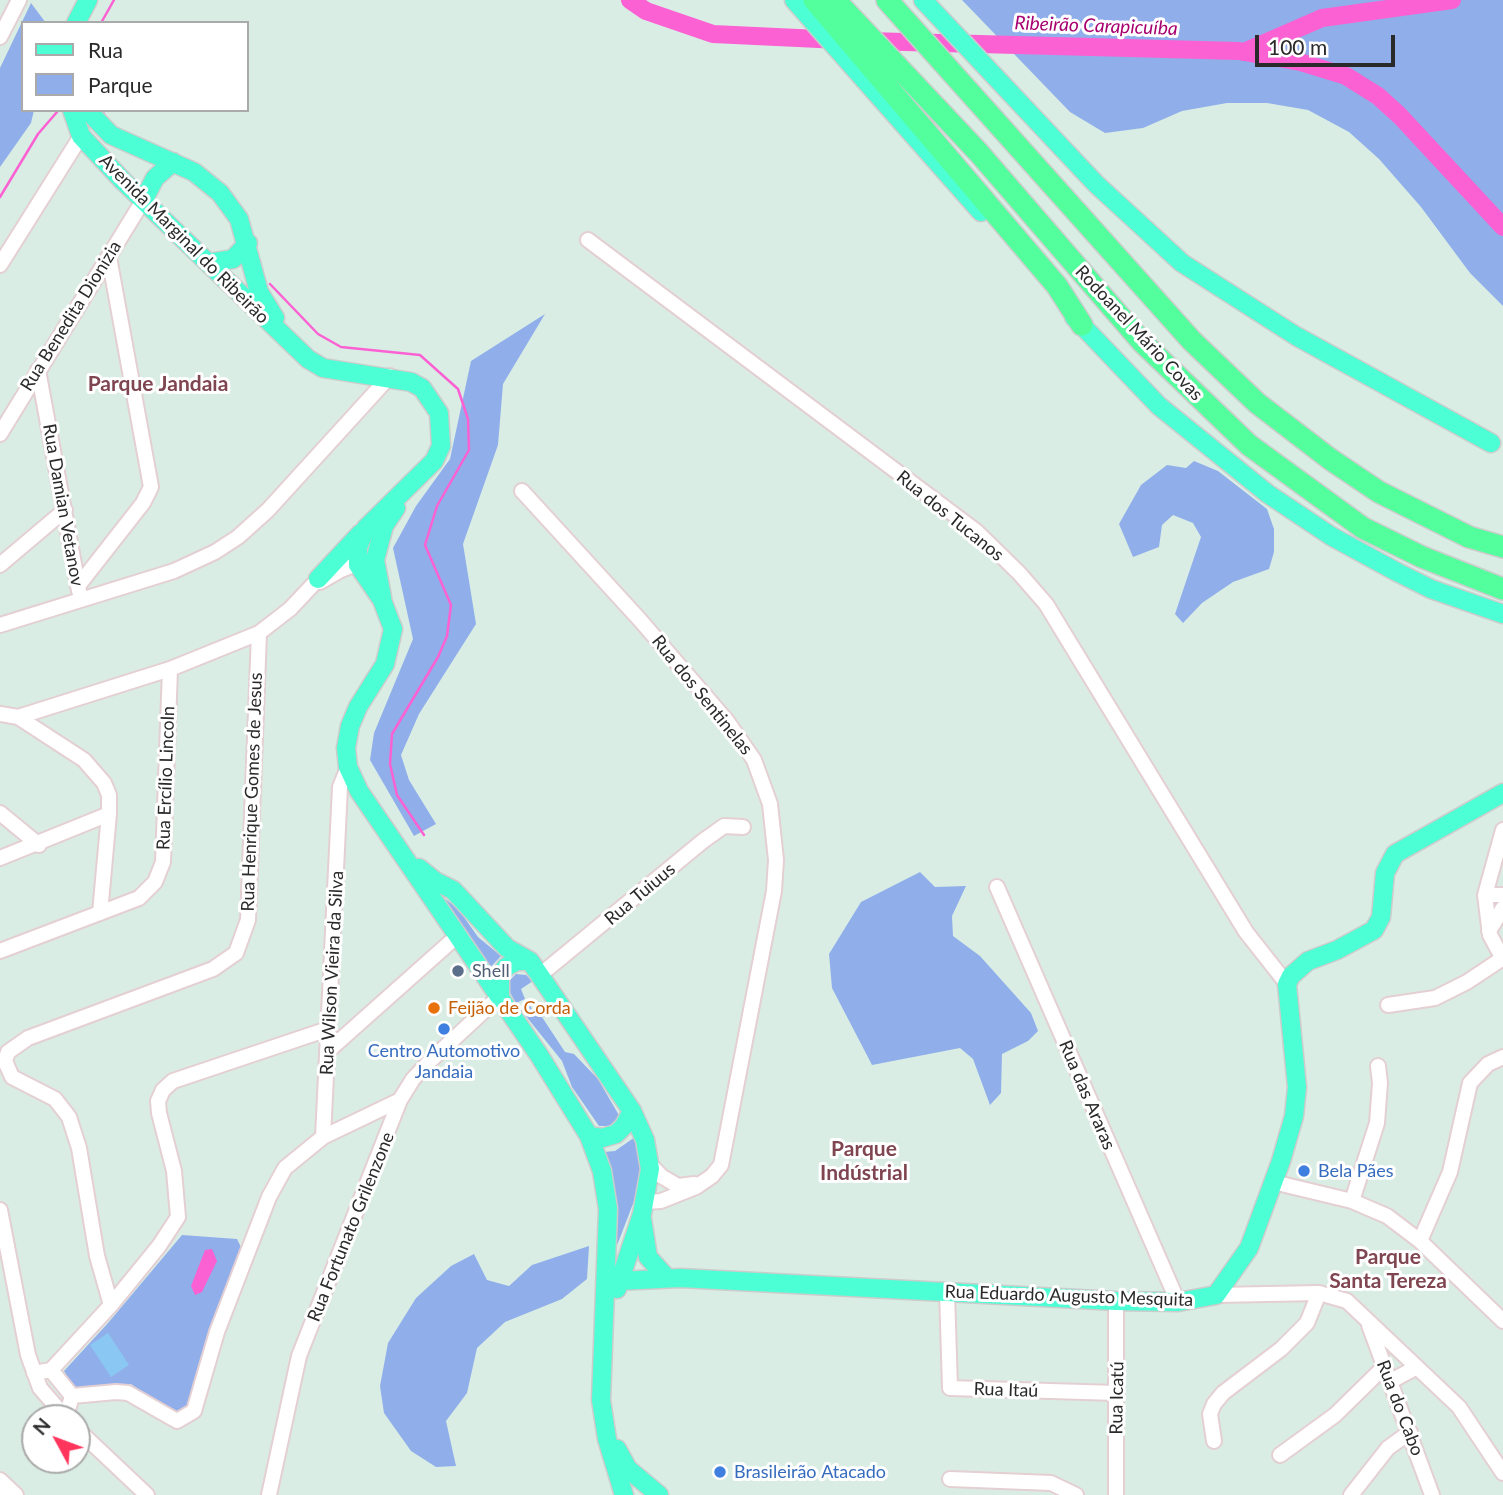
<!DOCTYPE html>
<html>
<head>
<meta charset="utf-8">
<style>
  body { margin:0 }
  #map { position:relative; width:1503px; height:1495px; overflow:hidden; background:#daede5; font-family:Lato,sans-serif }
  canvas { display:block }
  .legend { position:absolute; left:21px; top:21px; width:228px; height:91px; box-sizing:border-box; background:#fff; border:2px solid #aaa; margin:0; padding:9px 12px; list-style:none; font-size:21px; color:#2a2a2a }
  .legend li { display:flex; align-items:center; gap:14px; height:35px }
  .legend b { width:35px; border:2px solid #aaa }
  .north { position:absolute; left:21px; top:1404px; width:70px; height:70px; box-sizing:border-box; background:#fff; border:2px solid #aaa; border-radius:50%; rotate:311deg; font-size:19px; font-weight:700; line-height:28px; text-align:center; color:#2a2a2a }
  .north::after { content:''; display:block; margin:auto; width:24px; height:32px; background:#ff355c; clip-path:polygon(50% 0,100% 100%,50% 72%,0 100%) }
  .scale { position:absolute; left:1255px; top:35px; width:140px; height:32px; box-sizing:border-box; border:4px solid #2a2a2a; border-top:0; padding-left:9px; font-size:21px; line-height:24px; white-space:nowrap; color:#2a2a2a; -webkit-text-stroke:5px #fff; paint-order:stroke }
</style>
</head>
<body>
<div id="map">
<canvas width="1503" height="1495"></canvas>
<ul class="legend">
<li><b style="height:9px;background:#4dffd4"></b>Rua</li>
<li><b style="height:19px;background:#90afea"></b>Parque</li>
</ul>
<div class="north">N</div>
<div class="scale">100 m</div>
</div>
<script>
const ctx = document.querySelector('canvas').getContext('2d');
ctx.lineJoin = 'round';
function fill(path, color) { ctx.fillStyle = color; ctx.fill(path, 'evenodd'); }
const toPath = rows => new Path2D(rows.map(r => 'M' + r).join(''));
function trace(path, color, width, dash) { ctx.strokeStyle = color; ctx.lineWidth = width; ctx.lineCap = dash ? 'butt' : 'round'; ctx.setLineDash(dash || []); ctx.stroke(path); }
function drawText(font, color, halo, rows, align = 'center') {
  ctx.font = font + ' Lato,sans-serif'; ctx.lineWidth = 6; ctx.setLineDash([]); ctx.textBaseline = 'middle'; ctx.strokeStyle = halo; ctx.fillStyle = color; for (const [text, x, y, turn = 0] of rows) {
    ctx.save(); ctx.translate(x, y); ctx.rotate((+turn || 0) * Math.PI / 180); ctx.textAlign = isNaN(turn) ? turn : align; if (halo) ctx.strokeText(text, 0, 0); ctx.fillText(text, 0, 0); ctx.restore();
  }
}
fill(toPath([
  [962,0,1503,0,1503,306,1470,273,1421,207,1379,159,1349,132,1308,110,1267,103,1227,103,1182,111,1143,128,1105,133,1070,112],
  [31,3,46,23,23,23,23,110,34,110,31,123,0,167,0,68],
  [545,314,503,384,498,445,463,544,476,624,419,714,401,755,409,780,436,824,414,836,370,760,374,733,413,639,393,548,416,506,450,459,471,361],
  [1194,461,1218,471,1267,509,1274,529,1274,552,1269,569,1233,582,1202,603,1183,623,1175,614,1201,537,1193,523,1173,515,1162,525,1159,547,1133,557,1119,524,1141,485,1167,465,1186,468],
  [920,872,935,887,966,886,952,916,953,936,980,956,1031,1013,1038,1031,1028,1041,1002,1054,1001,1093,990,1105,973,1059,960,1048,872,1065,832,988,829,954,861,902],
  [438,893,459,910,478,937,501,956,488,970],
  [516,974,526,975,533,981,521,989,525,999,516,1003,508,989,508,982],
  [528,1001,533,1012,544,1005,549,1015,542,1017,565,1052,574,1054,598,1079,620,1117,612,1126,599,1126,572,1087,562,1061,521,1010],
  [635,1137,641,1156,641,1183,616,1248,615,1194,604,1152,615,1151],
  [182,1235,237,1239,244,1253,190,1406,172,1414,131,1384,77,1394,64,1371,108,1323],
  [589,1246,587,1279,562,1299,505,1322,477,1348,467,1393,446,1421,456,1466,436,1467,411,1451,384,1413,380,1386,388,1343,416,1298,451,1266,474,1254,487,1280,509,1286,532,1265]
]), '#90afea');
fill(toPath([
  [108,1333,129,1365,111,1377,90,1345]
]), '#8ac7f3');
fill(toPath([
  [212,1249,217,1261,202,1292,195,1295,191,1286,205,1250]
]), '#fb61d3');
trace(toPath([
  [101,23,114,0],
  [102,110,105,117],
  [0,197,38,134,57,112],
  [270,284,318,334,341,347,420,355,458,389,468,419,469,450,437,506,425,545,451,605,447,636,438,657,392,734,390,764,397,795,424,835]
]), '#fb61d3', 2.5);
trace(toPath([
  [630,0,646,11,713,34,840,40],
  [868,41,1239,51,1300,62,1346,76,1378,96,1400,116,1503,227],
  [1244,52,1322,18,1452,0]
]), '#fb61d3', 18);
const minor = toPath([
  [0,37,19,0],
  [588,240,976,531,1019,573,1046,604,1246,932,1287,984],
  [0,265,81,136],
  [38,370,79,591],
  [0,434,144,199],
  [522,491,640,620,727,721,754,760,770,804,776,860,774,891,721,1165,712,1176,696,1187,661,1201,645,1202],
  [0,565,65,510],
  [320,582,341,570,365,561],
  [78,586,143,503,151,487,109,257],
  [0,625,174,571,215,552,238,537,268,510,390,376],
  [0,714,18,717,170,669,259,633,290,609,324,573],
  [18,717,84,760,104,783,109,795,109,814,100,913],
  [0,813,39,845],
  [1503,830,1485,895,1490,935,1503,959],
  [0,858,109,814],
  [997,887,1178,1302],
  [1485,895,1503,895],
  [1489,931,1503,908],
  [0,951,139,898,155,882,163,862,170,669],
  [540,975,703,841,724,826,743,827],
  [1388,1005,1435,998,1467,982,1503,958],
  [328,1051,456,937],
  [323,1137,340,787,348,767],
  [650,1164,661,1176,678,1186,694,1184],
  [1273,1182,1352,1201,1387,1216,1420,1241,1503,1321],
  [1352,1201,1377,1123,1380,1083,1378,1066],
  [0,1210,28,1355,40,1388,66,1418],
  [1420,1241,1450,1172,1470,1083,1488,1064,1503,1057],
  [947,1292,950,1388,1117,1393],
  [1216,1295,1319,1293,1347,1301,1459,1407,1503,1473],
  [1116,1301,1116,1495],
  [111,1305,97,1256,79,1148,69,1117,55,1099,12,1077,5,1061,8,1052,28,1038,213,969,236,953,248,920,259,633],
  [1369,1325,1432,1495],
  [51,1370,72,1396],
  [34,1373,51,1370,111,1305,159,1246,178,1217,174,1171,159,1113,158,1101,163,1090,173,1081,328,1029],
  [1391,1381,1417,1367],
  [66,1417,72,1396,116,1392,128,1393,177,1421,194,1411,217,1332,269,1197,285,1168,323,1137,400,1100],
  [77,1429,147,1495],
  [1214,1441,1210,1414,1214,1404,1223,1393,1281,1349,1307,1323,1319,1293],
  [1280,1455,1335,1415,1385,1366],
  [950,1479,1051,1483,1076,1495],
  [0,1480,16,1495],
  [0,1495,1,1495],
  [269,1495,299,1356,400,1100,413,1079,431,1060,500,996],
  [1351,1495,1388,1448,1410,1432]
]);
const major = toPath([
  [794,0,981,212],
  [923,0,1096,184,1182,263,1296,336,1491,443],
  [76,23,88,0],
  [72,110,81,136,123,181,308,359,323,368,411,382,422,388,439,413,441,446,434,461,366,528,358,547,358,565,382,600,393,629,385,664,358,707,350,726,346,748,348,767,359,791,539,1055,589,1136,602,1171,608,1209,601,1400,607,1439,624,1495],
  [87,110,111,135,194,172,220,193,239,219,259,292,275,318],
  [144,199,155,178,173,162],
  [208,263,233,259,248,243],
  [1074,317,1159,406,1268,494,1331,536,1397,572,1431,589,1503,614],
  [318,579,361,533],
  [382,597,375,560,384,526,396,508],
  [419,868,435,881,453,890,507,948,530,961,632,1111,645,1140,650,1169,642,1214,617,1289],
  [500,996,500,976,506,967,517,961,530,961],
  [589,1136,602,1138,616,1134,624,1126,632,1111],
  [642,1219,648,1257,667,1278],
  [618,1281,680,1278,1116,1301,1178,1302,1216,1295,1249,1248,1281,1161,1294,1116,1297,1087,1287,984,1291,976,1308,961,1337,950,1374,930,1381,917,1385,873,1395,854,1503,793],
  [617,1449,628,1469,659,1495]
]);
const highway = toPath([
  [814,0,1057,286,1082,325],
  [835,0,979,153,1142,342,1249,445,1363,528,1422,557,1503,589],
  [887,0,1192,341,1257,403,1330,459,1379,492,1469,537,1503,547]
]);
trace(minor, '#e4cfd3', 18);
trace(major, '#ccc', 21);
trace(highway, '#ccc', 24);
trace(minor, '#fff', 14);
trace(major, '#4dffd4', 18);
trace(highway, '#53ff9c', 21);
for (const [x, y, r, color] of [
  [458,971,7,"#5c6f8a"],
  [434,1008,7,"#e8710a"],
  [444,1029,7,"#3f7fe0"],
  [1304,1171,7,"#3f7fe0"],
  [720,1472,7,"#3f7fe0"]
]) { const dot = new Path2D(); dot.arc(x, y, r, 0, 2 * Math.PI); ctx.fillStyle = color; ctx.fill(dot); trace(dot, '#fff', 2.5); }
drawText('18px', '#2a2a2a', '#fff', [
  ["Avenida Marginal do Ribeirão",184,239,45],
  ["Rua Benedita Dionizia",71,316,-58],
  ["Rodoanel Mário Covas",1139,333,47],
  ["Rua Damian Vetanov",63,505,80],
  ["Rua dos Tucanos",950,516,39],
  ["Rua dos Sentinelas",702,695,51],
  ["Rua Ercílio Lincoln",166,778,-88],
  ["Rua Henrique Gomes de Jesus",252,792,-88],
  ["Rua Tuiuus",640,894,-40],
  ["Rua Wilson Vieira da Silva",332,973,-87],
  ["Rua das Araras",1087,1095,67],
  ["Rua Fortunato Grilenzone",351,1227,-68],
  ["Rua Eduardo Augusto Mesquita",1069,1296,2],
  ["Rua Itaú",1006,1390,2],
  ["Rua Icatú",1117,1398,-89],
  ["Rua do Cabo",1400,1408,69]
]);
drawText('18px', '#4e5e75', '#fff', [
  ["Shell",472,971]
], 'left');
drawText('18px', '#c56008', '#fff', [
  ["Feijão de Corda",448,1008]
], 'left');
drawText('18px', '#366cbe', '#fff', [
  ["Centro Automotivo",444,1051,"center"],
  ["Jandaia",444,1072,"center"],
  ["Bela Pães",1318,1171],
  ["Brasileirão Atacado",734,1472]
], 'left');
drawText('italic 19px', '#a7006f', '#fff', [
  ["Ribeirão Carapicuíba",1096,26,2]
]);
drawText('bold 21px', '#7f4550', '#fff', [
  ["Parque Jandaia",158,384],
  ["Parque",864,1149],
  ["Indústrial",864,1173],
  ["Parque",1388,1257],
  ["Santa Tereza",1388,1281]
]);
</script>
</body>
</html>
